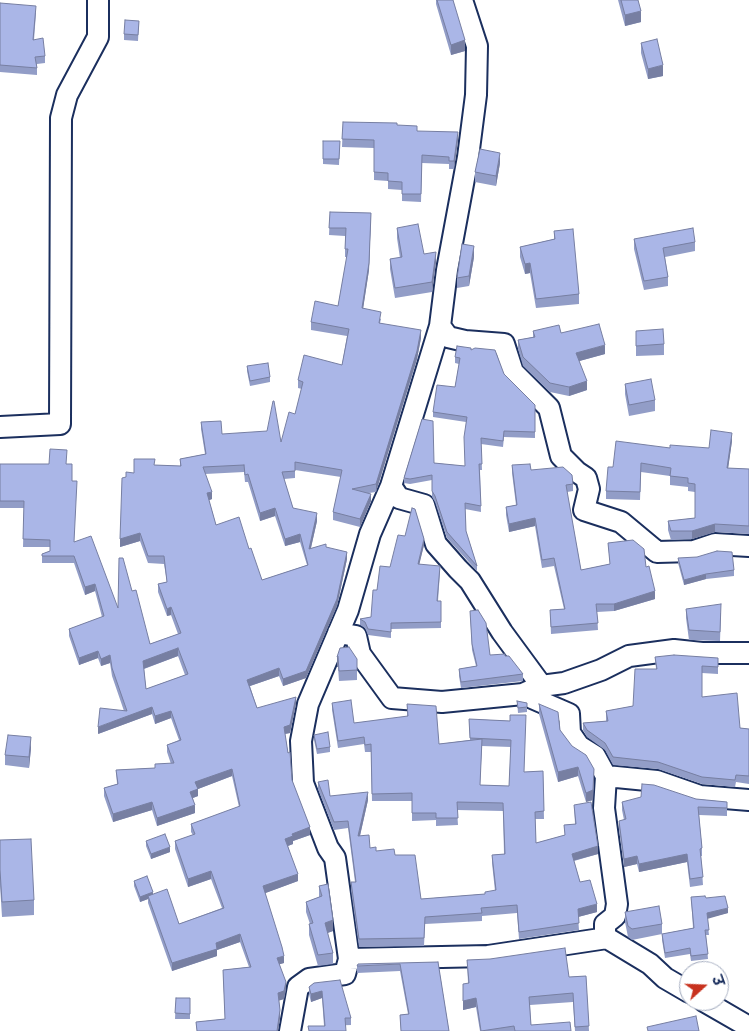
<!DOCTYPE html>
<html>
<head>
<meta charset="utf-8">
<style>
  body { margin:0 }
  #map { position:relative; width:749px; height:1031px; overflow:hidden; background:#fff; font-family:Caveat,"Playpen Sans Deva",sans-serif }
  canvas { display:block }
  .north { position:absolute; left:679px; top:961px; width:50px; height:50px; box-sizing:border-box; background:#fff; border:1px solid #a4acbf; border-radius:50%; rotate:70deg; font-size:14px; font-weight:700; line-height:20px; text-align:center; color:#1b2f5e }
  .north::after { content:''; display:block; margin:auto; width:18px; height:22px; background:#c8321e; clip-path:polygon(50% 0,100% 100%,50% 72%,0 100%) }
</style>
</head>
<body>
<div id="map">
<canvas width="749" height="1031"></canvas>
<div class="north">उ</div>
</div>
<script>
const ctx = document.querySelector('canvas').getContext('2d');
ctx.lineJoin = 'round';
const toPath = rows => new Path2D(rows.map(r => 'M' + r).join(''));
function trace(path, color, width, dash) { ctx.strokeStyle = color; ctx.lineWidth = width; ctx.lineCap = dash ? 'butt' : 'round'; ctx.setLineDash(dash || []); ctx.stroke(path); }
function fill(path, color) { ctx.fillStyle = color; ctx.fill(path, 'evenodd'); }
const street = toPath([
  [462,0,477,46,476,95,468,157,447,270,440,326,391,486,370,534,348,610,308,704,301,741,303,783,328,848,335,858,349,959,488,956,607,938,650,964,665,978,689,992],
  [440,326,448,337,465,341,504,344,513,372,549,408,561,456,577,472,586,478,589,489,584,510,621,522,657,552,694,551,715,544,749,546],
  [0,427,60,424,61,118,67,95,98,37,98,0],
  [391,486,399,498,424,505,436,544,458,569,470,581,502,632,538,681,541,686,523,694,569,714,570,733,579,746,595,756,606,776,604,808,617,904,615,916,605,924,605,934,607,938],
  [338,633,356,636,360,654,392,698,442,702,523,694],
  [541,686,564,683,601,670,629,656,674,650,702,653,749,653],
  [606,776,657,781,700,796,749,800],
  [704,1001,749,1027],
  [290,1031,298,987,309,979,345,974,349,959]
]);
trace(street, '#1b2f5e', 24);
trace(street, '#fff', 20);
fill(toPath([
  [436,0,453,0,465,51,451,55,436,4],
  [618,0,638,0,641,22,625,26],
  [0,3,36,13,34,40,45,56,45,63,37,64,37,75,0,72],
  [139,21,138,41,124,40,124,34],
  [641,43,663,76,648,79,641,53],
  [343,122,397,125,417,131,458,140,454,169,449,169,449,164,422,163,421,202,402,201,402,190,388,189,388,181,374,180,374,148,342,147],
  [323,141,340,141,339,165,323,164],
  [500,163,496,186,475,182,475,172],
  [330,212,371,213,369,270,363,308,381,319,380,323,421,338,417,359,376,492,369,493,371,501,360,527,333,520,333,512,341,477,295,470,295,478,284,479,293,508,317,521,311,548,326,547,347,559,337,606,306,678,283,686,279,676,250,686,257,708,296,704,290,733,285,734,292,780,310,835,293,841,293,844,288,846,298,881,265,893,284,963,279,964,286,989,284,999,279,1000,280,1018,278,1031,197,1031,196,1022,225,1019,223,970,249,967,240,942,217,950,217,956,172,971,148,903,148,899,140,902,134,886,134,881,153,894,179,924,222,908,211,879,188,887,175,849,175,841,193,835,191,832,191,824,239,807,232,776,198,789,198,796,193,798,195,813,157,826,152,810,113,822,104,796,104,788,117,784,116,770,155,768,171,764,167,752,167,745,179,740,171,718,155,724,152,714,98,734,124,711,112,676,110,663,101,666,98,658,79,665,69,636,69,629,102,617,95,591,85,595,74,563,42,563,42,554,50,551,50,547,23,547,24,508,0,508,0,464,67,464,72,481,74,542,118,608,132,591,150,644,178,634,171,615,167,616,158,592,158,584,167,582,164,564,148,563,140,541,120,547,126,477,154,465,180,466,180,459,205,454,201,429,201,422,222,434,281,442,295,414,302,389,298,388,298,380,342,365,347,336,311,330,311,322,338,306,347,257,345,257,345,236,329,235],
  [244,472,245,482,248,482,260,521,275,516,285,546,300,542,307,565,262,580,249,549,216,525,209,500,212,499,205,474],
  [178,656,185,675,146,689,144,669],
  [397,228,424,254,436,262,432,292,395,298,390,269,390,259,400,258,397,238],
  [554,231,579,294,579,304,536,308,530,273,525,274,520,257,520,247,554,239],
  [634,239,695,242,695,251,665,257,668,277,668,286,644,290,634,249],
  [474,257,469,286,457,288,457,278],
  [533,331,561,333,605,354,579,361,587,390,569,396,550,392,523,366,518,349,518,340,533,337],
  [636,331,664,344,664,355,636,356],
  [471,350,504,374,535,405,535,438,504,437,503,447,481,444,482,470,480,470,481,512,465,509,466,531,477,566,477,571,447,538,435,502,432,497,432,480,410,484,404,483,404,478,434,463,465,466,466,422,433,417,433,412,455,387,459,364,455,363,455,357],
  [247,366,270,377,270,382,250,386,247,371],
  [625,384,655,400,655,411,629,416,625,394],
  [732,441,728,468,749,469,749,534,715,532,692,539,671,540,668,530,668,521,695,518,695,492,688,491,688,487,670,485,670,476,641,472,640,500,606,499,606,491,613,467,670,448,709,448],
  [512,465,573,484,573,491,567,492,581,570,610,564,608,543,646,567,655,599,614,611,597,612,598,630,551,634,550,610,564,609,554,566,542,568,535,526,509,532,506,515,506,507,516,505,512,473],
  [424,545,419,564,440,572,438,601,441,601,441,628,391,629,391,638,368,635,365,628,360,625,360,619,371,617,377,590,390,567],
  [678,558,734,570,734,576,706,579,684,585,678,563],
  [686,609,721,613,720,641,689,640,686,618],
  [470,611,490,655,505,656,523,674,523,681,461,688,459,676,459,669,476,666,472,650],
  [337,657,357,670,357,680,339,681,338,667,337,667],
  [655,657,718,658,718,674,702,673,702,697,740,728,749,729,749,784,736,782,735,787,702,784,658,769,613,765,605,750,587,737,583,730,583,723,606,721,606,711,633,706,656,669],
  [517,701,527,703,527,712,518,713],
  [332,703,354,723,407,717,407,704,439,744,470,740,469,719,510,721,524,772,543,771,544,819,535,819,536,843,565,835,564,825,575,824,574,805,598,854,574,861,580,882,597,912,578,917,579,930,519,939,517,913,482,916,482,921,425,924,424,946,359,947,351,890,351,882,355,882,348,828,334,830,318,789,318,782,330,796,368,800,360,836,370,848,376,851,395,855,421,899,485,894,495,891,492,863,492,855,504,854,503,811,457,810,458,825,436,826,436,820,412,821,412,801,372,801,371,752,365,752,364,744,338,748,332,710],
  [482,746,511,747,509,786,480,785],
  [539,704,560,730,594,779,593,800,586,802,578,776,558,782,539,714],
  [314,735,330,747,330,752,317,754,314,740],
  [31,748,29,768,5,765,5,755],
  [696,799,727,802,727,816,699,815,702,848,702,856,701,856,703,885,690,887,687,862,639,872,637,864,624,867,619,829,619,821,624,820,622,810,622,802],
  [0,840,34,900,34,915,2,917,0,885],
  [146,841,170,852,151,859,146,846],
  [319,886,333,931,327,933,333,953,333,964,318,966,309,935,309,924,310,924,306,912,306,902,319,897],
  [691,897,706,898,728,913,707,918,709,935,706,935,708,959,691,961,690,954,665,958,662,940,662,934,693,928],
  [625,912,662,924,662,934,632,940,628,937,625,922],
  [467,960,569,977,586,976,589,1031,575,1031,573,1002,530,1005,531,1025,571,1031,480,1031,476,1007,463,1010,468,983],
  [438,962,449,1031,401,1031,400,1015,408,1014,400,971,357,973,357,966],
  [314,983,351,1018,351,1025,324,1026,322,998,311,1002,309,994,309,987],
  [176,998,190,998,190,1019,175,1019]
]), '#929dc7');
fill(toPath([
  [641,11,641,22,625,26,625,15],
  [465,40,465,51,451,55,451,45],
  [663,65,663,76,648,79,648,69],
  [458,132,458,140,454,169,454,161],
  [500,153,500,163,496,186,496,176],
  [371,213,369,270,362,316,362,308],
  [474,246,474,257,469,286,469,276],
  [436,252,436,262,432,292,432,282],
  [530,263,530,273,525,274,525,264],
  [421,330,421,338,417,359,376,492,376,484],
  [605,345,605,354,576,362,576,353],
  [587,381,587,390,569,396,569,387],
  [732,433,732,441,727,476,727,468],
  [212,492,212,499,207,501,207,493],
  [371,494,371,501,360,527,360,519],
  [275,508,275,516,260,521,260,513],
  [317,513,317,521,309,556,309,549],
  [535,518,535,526,509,532,509,524],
  [715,524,715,532,692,539,692,531],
  [140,533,140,541,120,547,120,539],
  [300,534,300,542,285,546,285,539],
  [424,539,424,545,418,570,418,564],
  [347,552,347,559,337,606,306,678,283,686,283,679],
  [706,574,706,579,684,585,684,580],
  [95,584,95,591,85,595,85,587],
  [655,591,655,599,614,611,614,604],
  [171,607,171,615,167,616,167,609],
  [178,648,178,656,143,669,143,661],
  [98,651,98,658,79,665,79,658],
  [110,655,110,663,101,666,101,659],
  [338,656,338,667,337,667,337,657],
  [279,668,279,676,247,687,247,680],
  [296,697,296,704,290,733,284,734,284,727],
  [152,707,152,714,98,734,98,727],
  [171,711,171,718,155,724,155,716],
  [31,737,31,748,29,768,29,757],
  [578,767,578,776,558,782,558,772],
  [232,769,232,776,198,789,198,796,190,799,190,792,195,782],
  [594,769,593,800,586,802,586,793],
  [368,792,368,800,358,844,358,836],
  [152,802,152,810,113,822,113,814],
  [195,805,195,813,157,826,157,818],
  [310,827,310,835,293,841,293,844,285,847,285,839,292,834],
  [598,846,598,854,572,861,572,854],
  [170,847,170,852,151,859,151,854],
  [687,854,687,862,639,872,639,864],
  [637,856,637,864,624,867,624,859],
  [211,871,211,879,188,887,188,879],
  [298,874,298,881,263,894,263,886],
  [153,892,153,897,148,896,148,899,140,902,140,897],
  [597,904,597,912,578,917,578,909],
  [728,908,728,913,707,919,707,913],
  [333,920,333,931,325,934,325,923],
  [240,934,240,942,217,950,217,956,172,971,172,963,216,943],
  [284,956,284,963,277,965,277,958],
  [286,982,286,989,284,999,278,1001,278,993],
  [322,991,322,998,311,1002,311,994],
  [476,998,476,1007,463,1010,463,1001],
  [280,1010,280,1018,278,1031,277,1031]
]), '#777fa2');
const building = toPath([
  [437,0,453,0,465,40,451,45,437,0],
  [621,0,638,0,641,11,625,15,621,0],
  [0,3,36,6,33,40,43,38,45,56,35,57,37,68,0,65,0,3],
  [125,20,139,21,138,35,124,34,125,20],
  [657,39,663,65,648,69,641,43,657,39],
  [343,122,397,123,397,125,417,126,417,131,458,132,454,161,449,161,449,157,422,155,421,194,402,194,402,182,388,181,388,173,374,172,374,140,342,139,343,122],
  [323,141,340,141,339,159,323,159,323,141],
  [480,149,500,153,496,176,475,172,480,149],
  [330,212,371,213,369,263,362,308,381,312,379,323,421,330,417,351,376,484,352,489,371,494,360,519,333,512,342,470,295,462,295,471,282,472,293,508,317,513,309,549,326,544,326,547,347,552,337,599,306,671,283,679,279,668,247,680,257,708,296,697,290,725,284,727,288,753,290,752,292,780,310,827,292,834,293,836,285,839,298,874,263,886,282,947,284,956,277,958,286,982,284,991,278,993,280,1010,277,1031,197,1031,196,1022,225,1019,223,970,251,967,240,934,216,943,217,949,172,963,148,896,167,889,179,924,224,908,211,871,188,879,175,841,195,834,191,824,240,806,232,769,195,782,198,789,190,792,195,805,157,818,152,802,113,814,104,788,118,784,116,770,155,768,155,764,174,763,167,745,181,740,171,711,155,716,152,707,98,727,100,708,127,711,112,668,110,655,101,659,98,651,79,658,69,629,104,616,95,584,85,587,74,556,42,556,42,554,50,551,50,540,23,539,24,501,0,501,0,464,49,464,50,449,67,450,66,464,72,464,72,481,77,481,74,542,91,536,118,608,119,558,123,558,132,591,136,590,150,644,181,633,171,607,167,609,158,584,167,582,164,556,148,556,140,533,120,539,122,478,126,477,126,472,134,473,134,459,155,459,154,465,181,466,180,459,206,454,201,422,221,421,222,434,267,431,273,401,274,401,281,442,289,412,295,414,303,382,298,380,304,355,342,365,349,329,311,322,315,301,338,306,348,249,345,249,346,228,329,228,330,212],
  [244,465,245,475,248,474,260,513,275,508,285,539,300,534,308,565,262,580,251,548,249,549,239,517,216,525,207,493,212,492,203,467,244,465],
  [178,648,188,674,146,689,143,661,178,648],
  [418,224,424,254,436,252,432,282,395,288,390,259,402,257,397,228,418,224],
  [693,228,695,242,663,248,668,277,644,281,634,239,693,228],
  [573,229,579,294,536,299,530,263,525,264,520,247,555,239,554,231,573,229],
  [462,244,474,246,469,276,457,278,462,244],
  [599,324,605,345,576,353,587,381,569,387,550,383,523,357,518,340,535,337,533,331,559,325,561,333,599,324],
  [663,329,664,344,636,346,636,331,663,329],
  [457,346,471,348,471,350,475,348,495,350,504,374,535,405,535,432,504,431,503,441,481,438,482,464,479,464,481,506,465,503,466,531,477,566,447,532,435,496,432,491,432,475,410,479,404,478,422,419,433,421,434,463,465,466,464,437,467,417,433,412,437,385,455,387,460,358,455,357,457,346],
  [268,363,270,377,250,381,247,366,268,363],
  [651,379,655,400,629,405,625,384,651,379],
  [711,430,732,433,727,468,749,469,749,526,715,524,692,531,671,531,668,521,695,518,695,484,688,483,688,478,670,476,671,468,641,463,640,492,606,491,608,467,613,467,616,441,670,448,670,445,709,448,711,430],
  [530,464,531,470,563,467,572,475,573,484,566,485,581,570,610,564,608,543,633,540,644,549,646,567,649,566,655,591,614,604,596,604,598,623,551,627,550,610,565,609,554,558,542,560,535,518,509,524,506,507,517,505,512,465,530,464],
  [412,508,415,509,424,539,418,564,440,566,437,601,441,601,441,622,391,623,391,632,368,629,365,622,360,619,371,617,373,590,377,590,380,566,390,567,398,535,405,536,412,508],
  [717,551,732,552,734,570,706,574,684,580,678,558,697,557,717,551],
  [721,604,720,632,689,630,686,609,721,604],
  [478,610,486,623,490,655,505,654,505,656,509,656,523,674,461,682,459,669,477,666,472,644,470,611,478,610],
  [349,647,357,659,357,670,339,671,338,656,337,657,340,648,349,647],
  [674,655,718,658,718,667,702,666,702,697,737,693,740,728,749,729,749,776,736,775,735,780,702,777,658,762,613,757,605,743,587,730,583,723,608,721,606,711,633,706,635,669,657,669,655,657,674,655],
  [351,700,354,723,408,716,407,704,436,706,439,744,482,739,480,785,509,786,511,740,470,738,469,719,510,721,510,715,526,715,524,772,543,771,544,811,535,812,536,843,565,835,564,825,576,824,574,805,591,802,598,846,572,854,580,882,590,880,597,904,578,909,579,923,519,932,517,905,481,908,482,913,425,917,424,938,359,939,351,882,356,882,348,821,334,822,318,782,328,780,330,796,368,792,358,836,369,835,370,848,376,847,376,851,394,849,395,855,415,855,421,899,485,894,485,892,496,890,492,855,505,854,503,803,457,802,458,818,436,818,436,813,412,813,412,793,372,794,371,744,365,745,364,737,338,741,332,703,351,700],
  [517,701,527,703,527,707,518,708,517,701],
  [539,704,558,712,560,730,572,746,586,755,594,769,593,790,586,793,578,767,558,772,539,704],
  [328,732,330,747,317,749,314,735,328,732],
  [8,735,31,737,29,757,5,755,8,735],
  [642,784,654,785,696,799,727,802,727,808,698,807,702,848,700,849,703,877,690,879,687,854,639,864,637,856,624,859,619,821,626,819,622,802,641,797,642,784],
  [165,834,170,847,151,854,146,841,165,834],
  [31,839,34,900,2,902,0,870,0,840,31,839],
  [147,876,153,892,140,897,134,881,147,876],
  [328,884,333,920,325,923,333,953,318,955,309,924,313,923,306,902,322,896,319,886,328,884],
  [705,896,706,898,725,896,728,908,707,913,709,930,705,930,708,954,691,956,690,948,665,953,662,934,694,928,691,897,705,896],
  [659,906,662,924,632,929,628,926,625,912,659,906],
  [565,948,569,977,586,976,589,1026,575,1027,573,993,529,997,531,1025,570,1022,571,1031,515,1031,514,1026,481,1031,476,998,463,1001,463,984,469,983,467,960,490,959,565,948],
  [438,962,449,1031,401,1031,400,1015,409,1014,400,964,357,966,358,964,438,962],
  [340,980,351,1018,345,1018,346,1031,309,1031,308,1026,325,1026,322,991,311,994,309,987,314,983,340,980],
  [176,998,190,998,190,1014,175,1013,176,998],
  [696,1016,699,1031,648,1031,647,1027,696,1016]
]);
fill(building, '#aab6e7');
trace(building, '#777fa2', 1);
</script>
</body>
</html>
